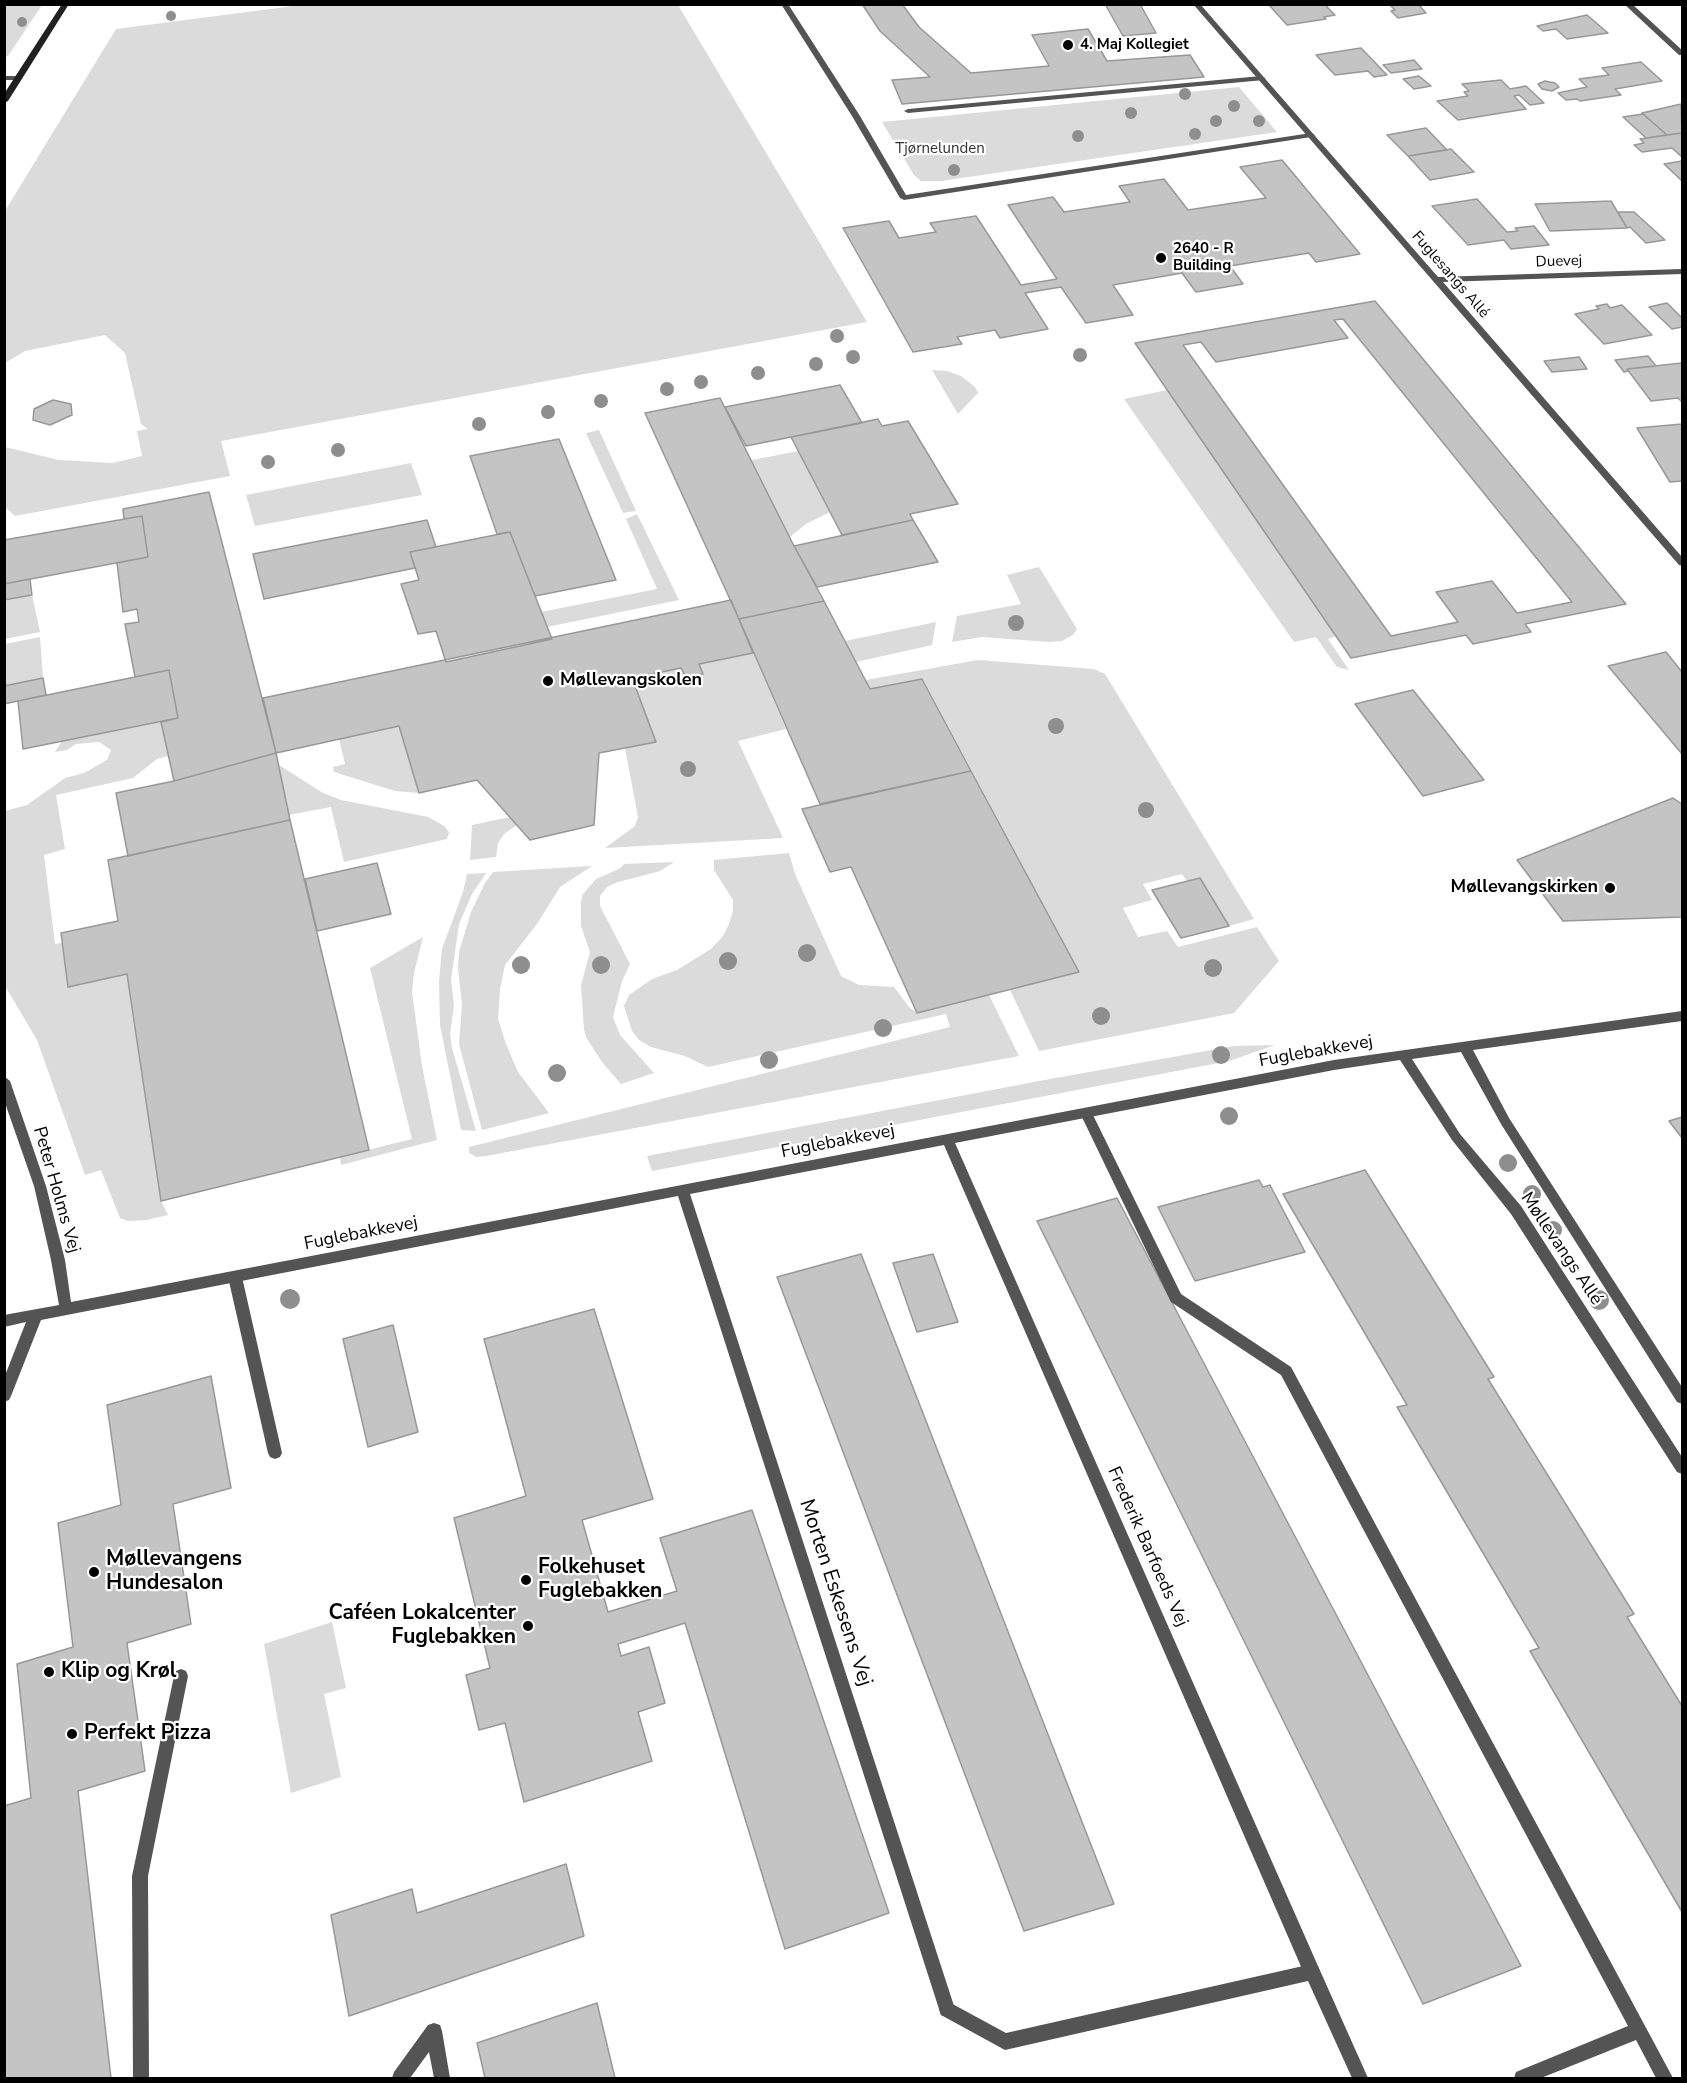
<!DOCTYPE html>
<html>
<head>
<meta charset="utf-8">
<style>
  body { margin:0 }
  #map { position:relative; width:1687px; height:2083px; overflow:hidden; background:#fff; font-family:"Nunito Sans",sans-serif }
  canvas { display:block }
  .frame { position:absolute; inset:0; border:6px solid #000; pointer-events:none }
</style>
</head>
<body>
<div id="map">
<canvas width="1687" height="2083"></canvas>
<div class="frame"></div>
</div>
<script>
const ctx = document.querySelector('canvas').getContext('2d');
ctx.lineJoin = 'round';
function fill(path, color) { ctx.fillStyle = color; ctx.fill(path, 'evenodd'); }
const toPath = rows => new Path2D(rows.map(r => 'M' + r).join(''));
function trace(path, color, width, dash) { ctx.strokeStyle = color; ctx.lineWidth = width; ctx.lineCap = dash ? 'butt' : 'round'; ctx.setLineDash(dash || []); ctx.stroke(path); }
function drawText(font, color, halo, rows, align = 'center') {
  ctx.font = font + ' "Nunito Sans",sans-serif'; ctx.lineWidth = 4.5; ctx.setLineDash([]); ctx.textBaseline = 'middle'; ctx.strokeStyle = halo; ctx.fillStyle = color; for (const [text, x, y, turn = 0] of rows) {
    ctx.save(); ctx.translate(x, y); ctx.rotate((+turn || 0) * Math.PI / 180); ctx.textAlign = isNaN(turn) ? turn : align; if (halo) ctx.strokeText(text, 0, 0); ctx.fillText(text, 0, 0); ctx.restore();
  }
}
fill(toPath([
  [309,4,678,5,867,322,221,441,230,476,15,516,5,507,5,447,59,460,112,463,142,456,137,431,148,429,141,424,125,353,105,335,25,351,5,363,5,211,116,29],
  [4,5,42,5,8,56,5,57],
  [1239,87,1277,132,941,181,921,181,914,175,882,122],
  [932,370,947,371,961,376,975,387,978,393,958,414],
  [1167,390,1336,636,1328,639,1349,670,1337,667,1316,637,1294,642,1124,399],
  [599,430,636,511,623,513,586,433],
  [799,451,830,512,806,524,790,537,752,460],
  [411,463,422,495,255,526,246,495],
  [637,514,679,600,547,627,541,612,657,589,626,519],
  [1039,567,1077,629,1073,635,1062,641,1049,642,982,637,952,642,957,616,1021,604,1007,575],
  [32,595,40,632,5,639,5,600],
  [936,622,932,645,856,662,845,641],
  [40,637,43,678,5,686,5,644],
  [753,653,786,729,738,741,783,838,605,848,635,826,638,817,625,748,632,678,681,668,686,677,702,674,699,664],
  [978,660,1094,669,1105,674,1254,919,1229,926,1200,879,1187,881,1182,874,1143,884,1152,900,1123,908,1138,937,1167,931,1178,947,1257,927,1279,961,1234,1013,1039,1051,1010,990,1079,972,923,679,870,689,866,680],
  [161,722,168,756,157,759,133,778,56,795,65,849,44,855,55,944,62,943,68,987,127,974,161,1201,168,1215,147,1220,128,1221,120,1218,101,1170,85,1175,37,1040,5,986,5,811,27,805,65,778,84,773,107,760,111,750,99,742,76,744,67,750,55,752,62,741],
  [399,726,419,793,395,791,334,772,333,767,345,764,339,739],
  [279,765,323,793,341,800,428,817,444,826,449,832,447,839,344,862,331,807,289,815],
  [510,817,517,825,504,834,498,843,496,857,470,860,472,825],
  [789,853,795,874,841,976,859,985,894,987,909,1007,917,1013,989,995,1019,1056,486,1156,476,1157,469,1153,469,1147,950,1027,946,1014,708,1067,685,1056,651,1047,639,1040,632,1031,624,1006,629,995,652,979,677,970,711,949,723,936,729,924,733,911,733,900,714,870,714,860],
  [674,862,660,871,618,882,607,887,600,896,600,906,630,964,622,981,613,1017,620,1035,654,1073,621,1084,602,1062,587,1039,584,1030,581,985,590,952,581,926,581,902,583,894,596,879,619,869,624,864],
  [592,866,560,887,537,924,505,965,500,989,498,1019,506,1044,518,1072,549,1113,482,1130,459,1044,462,1004,458,969,459,952,471,912,485,883,493,872],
  [486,873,472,894,459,924,451,980,454,1005,450,1034,452,1048,476,1131,461,1130,440,1025,439,981,442,949,463,892,467,874],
  [423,937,414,973,412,992,422,1066,437,1140,341,1165,340,1157,412,1139,370,968],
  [1275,1045,1229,1061,652,1171,647,1156,1039,1081,1234,1046],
  [332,1622,346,1688,324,1694,341,1777,291,1793,264,1644]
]), '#dbdbdb');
const building = toPath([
  [862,4,902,4,919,27,971,73,1049,66,1032,35,1088,29,1107,61,1190,55,1204,77,902,104,892,80,930,77,880,31,862,4],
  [1105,4,1140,4,1156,33,1123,36,1105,4],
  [1339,4,1326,6,1335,15,1324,17,1326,19,1287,25,1269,5,1339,4],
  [1389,4,1418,4,1426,13,1398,18,1391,11,1395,10,1389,4],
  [1587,15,1608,33,1567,39,1556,29,1543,31,1537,26,1587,15],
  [1361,48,1387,75,1374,77,1368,71,1335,75,1316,55,1361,48],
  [1414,60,1422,69,1391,73,1383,65,1414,60],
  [1641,62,1662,81,1615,89,1621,95,1580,101,1577,99,1566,100,1558,93,1587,87,1579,79,1609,75,1602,68,1641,62],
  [1419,76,1431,86,1414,89,1403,79,1419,76],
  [1501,80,1510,89,1526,86,1544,103,1530,105,1519,95,1514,96,1526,109,1458,120,1437,101,1468,96,1464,92,1469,91,1462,84,1501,80],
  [1545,81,1555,83,1559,87,1552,91,1542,89,1538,84,1545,81],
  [1681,104,1682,133,1667,135,1642,113,1681,104],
  [1643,114,1667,135,1646,138,1623,117,1643,114],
  [1426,128,1447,150,1408,156,1387,135,1426,128],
  [1682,133,1682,157,1672,148,1642,152,1634,145,1644,143,1640,139,1682,133],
  [1451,149,1474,172,1430,180,1408,156,1451,149],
  [1282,160,1360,254,1316,262,1309,253,1230,266,1243,284,1196,292,1182,273,1113,285,1133,315,1086,323,1061,287,1025,293,1048,329,1000,338,995,330,957,337,962,344,913,352,843,228,889,221,899,238,936,232,930,223,976,216,1021,285,1057,279,1008,205,1053,197,1064,212,1130,202,1119,186,1164,179,1188,210,1266,198,1240,167,1282,160],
  [1682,161,1682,181,1664,164,1682,161],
  [1477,199,1507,232,1518,231,1515,228,1534,226,1549,245,1511,249,1504,240,1468,245,1432,206,1477,199],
  [1611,201,1627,228,1550,231,1535,204,1611,201],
  [1618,212,1634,212,1665,240,1646,243,1630,227,1627,228,1618,212],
  [1375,301,1626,604,1525,624,1531,632,1473,644,1466,635,1351,658,1135,343,1375,301],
  [1343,319,1572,602,1517,613,1492,581,1436,592,1458,622,1391,636,1183,345,1201,342,1216,362,1348,338,1334,320,1343,319],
  [1667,303,1682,318,1682,327,1672,329,1649,307,1667,303],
  [1607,304,1610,308,1622,305,1652,335,1604,344,1575,314,1599,309,1596,306,1607,304],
  [1648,356,1656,366,1627,369,1628,371,1624,372,1615,360,1648,356],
  [1579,357,1587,369,1552,372,1544,361,1579,357],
  [1682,363,1682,402,1678,398,1651,401,1627,369,1682,363],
  [840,385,862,423,746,446,725,407,840,385],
  [720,398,794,546,824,601,739,619,645,413,720,398],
  [53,400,71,404,72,415,50,425,33,420,34,409,53,400],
  [878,419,882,426,908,421,958,504,910,514,913,520,842,535,791,437,878,419],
  [1682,424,1682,481,1670,482,1637,428,1682,424],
  [559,439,616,580,535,596,510,532,497,534,470,456,559,439],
  [209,492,276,753,174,781,161,722,178,718,169,670,135,677,125,624,139,622,137,609,123,612,117,563,148,557,142,516,124,519,123,509,209,492],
  [142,516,148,557,4,584,4,540,142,516],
  [427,520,436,547,410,552,415,568,264,599,253,554,427,520],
  [913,520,938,562,817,587,794,546,913,520],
  [510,532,552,639,446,662,436,631,418,634,401,584,419,580,410,552,510,532],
  [30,579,32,595,4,600,4,584,30,579],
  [731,600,753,653,699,664,703,674,686,677,681,668,632,678,656,742,599,753,594,825,530,840,477,780,419,793,399,726,276,753,263,698,731,600],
  [824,601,870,689,922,679,971,771,820,804,739,619,824,601],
  [1666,652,1682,672,1682,754,1608,666,1666,652],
  [169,670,178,718,23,749,18,701,169,670],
  [43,678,46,695,4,704,4,686,43,678],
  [1413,690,1484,780,1423,796,1355,704,1413,690],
  [276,753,290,820,128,856,116,793,174,781,276,753],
  [971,771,1079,972,917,1013,851,867,830,872,802,809,971,771],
  [1673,798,1682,804,1682,917,1563,921,1517,860,1673,798],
  [290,820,369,1150,161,1201,127,974,68,987,61,933,118,921,108,860,290,820],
  [377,863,391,914,317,931,305,879,377,863],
  [1200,878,1229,926,1181,938,1152,890,1200,878],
  [1682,1117,1682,1138,1669,1121,1682,1117],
  [1365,1170,1494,1377,1488,1379,1634,1614,1627,1617,1682,1706,1682,1912,1530,1651,1539,1648,1397,1407,1407,1405,1283,1194,1365,1170],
  [1259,1180,1263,1187,1270,1185,1305,1252,1195,1281,1158,1207,1259,1180],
  [1117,1198,1521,1966,1423,2004,1037,1221,1117,1198],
  [861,1254,1114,1904,1024,1931,777,1277,861,1254],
  [933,1254,958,1322,917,1332,893,1263,933,1254],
  [594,1309,653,1499,582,1520,608,1612,677,1591,660,1538,752,1510,889,1913,785,1949,685,1623,618,1644,621,1656,649,1647,665,1703,638,1712,652,1761,524,1802,505,1723,479,1730,466,1675,490,1668,454,1518,526,1496,484,1339,594,1309],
  [393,1325,418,1432,368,1447,343,1339,393,1325],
  [211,1376,231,1488,173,1504,191,1624,127,1643,145,1771,78,1791,111,2078,4,2078,4,1806,31,1798,17,1664,73,1647,58,1523,121,1505,107,1405,211,1376],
  [566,1864,584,1936,349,2016,331,1915,412,1889,417,1913,566,1864],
  [597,2003,615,2078,485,2078,477,2043,597,2003]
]);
fill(building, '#c4c4c4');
trace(building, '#989898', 1.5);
fill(toPath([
  [781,4,788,4,860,116,906,195,1311,133,1315,135,1311,137,904,200,900,198,852,116,781,4],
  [1261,76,1265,78,1264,80,908,113,904,111,908,109,1261,76],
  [1086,1108,1090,1110,1092,1113,1181,1294,1291,1367,1673,2078,1656,2078,1636,2040,1541,2078,1514,2078,1516,2072,1628,2026,1281,1375,1171,1302,1080,1113,1082,1110,1086,1108],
  [235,1272,240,1273,242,1277,282,1453,280,1457,275,1459,270,1457,268,1453,228,1277,230,1273,235,1272],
  [181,1669,186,1671,188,1676,148,1876,149,2078,133,2078,132,1876,174,1676,176,1671,181,1669],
  [1312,1964,1318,1966,1368,2078,1352,2078,1308,1981,1005,2050,941,2015,939,2009,941,2003,947,2001,1006,2033,1312,1964],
  [434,2023,440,2025,442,2031,450,2078,434,2078,429,2052,410,2078,392,2078,394,2072,428,2025,434,2023]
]), '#545454');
fill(toPath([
  [1193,4,1200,4,1438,277,1682,269,1682,274,1443,282,1682,557,1682,566,1679,565,1193,4],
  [1624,4,1632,4,1682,50,1682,55,1679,55,1624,4],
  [4,76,19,76,23,78,19,80,4,80,4,76],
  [1682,1011,1682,1021,1473,1050,1509,1118,1682,1387,1682,1404,1677,1402,1501,1124,1461,1052,1412,1059,1460,1134,1521,1206,1682,1457,1682,1474,1677,1472,1511,1214,1452,1140,1400,1060,1334,1070,955,1143,1318,1966,1320,1972,1318,1978,1312,1980,1306,1978,944,1145,690,1194,955,2009,953,2015,947,2017,941,2015,939,2009,678,1196,41,1320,11,1396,9,1400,4,1402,4,1378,26,1322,4,1327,4,1315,59,1305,51,1260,34,1186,4,1100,4,1076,10,1081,46,1186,65,1260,71,1302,1334,1060,1682,1011]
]), '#545454');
fill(toPath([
  [62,4,69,4,8,101,4,103,4,94,62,4]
]), '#212121');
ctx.fillStyle = '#8e8e8e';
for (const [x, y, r] of [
  [171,16,5],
  [22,22,5],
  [1185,94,6],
  [1234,106,6],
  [1131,113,6],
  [1216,121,6],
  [1259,121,6],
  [1195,134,6],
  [1078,136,6],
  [954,170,6],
  [837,336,7],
  [1080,355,7],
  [853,357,7],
  [816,364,7],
  [758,373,7],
  [701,382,7],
  [667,389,7],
  [601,401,7],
  [548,412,7],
  [479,424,7],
  [338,450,7],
  [268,462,7],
  [1016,623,8],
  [1056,726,8],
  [688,769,8],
  [1146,810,8],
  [807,953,9],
  [728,961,9],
  [521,965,9],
  [601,965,9],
  [1213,968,9],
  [1101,1016,9],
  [883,1028,9],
  [1221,1055,9],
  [769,1060,9],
  [557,1073,9],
  [1229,1116,9],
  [1508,1163,9],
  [1532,1194,9],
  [1553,1230,9],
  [290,1299,10],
  [1599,1300,10]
]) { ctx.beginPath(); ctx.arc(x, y, r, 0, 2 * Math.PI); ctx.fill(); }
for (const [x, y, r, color] of [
  [1068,45,6,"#000"],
  [1161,258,6,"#000"],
  [548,681,6,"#000"],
  [1610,888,6,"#000"],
  [94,1572,6,"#000"],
  [526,1580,6,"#000"],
  [528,1626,6,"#000"],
  [49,1672,6,"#000"],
  [72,1734,6,"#000"]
]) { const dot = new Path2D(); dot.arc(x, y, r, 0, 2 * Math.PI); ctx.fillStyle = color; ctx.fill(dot); trace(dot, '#fff', 2); }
drawText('bold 15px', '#000', '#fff', [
  ["4. Maj Kollegiet",1080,45],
  ["2640 - R",1173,249],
  ["Building",1173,266]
], 'left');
drawText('15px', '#323232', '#fff', [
  ["Tjørnelunden",940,149]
]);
drawText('15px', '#000', '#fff', [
  ["Duevej",1559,262,-2],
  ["Fuglesangs Allé",1450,275,49]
]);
drawText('bold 18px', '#000', '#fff', [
  ["Møllevangskolen",560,681],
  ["Møllevangskirken",1598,888,"right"]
], 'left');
drawText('18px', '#000', '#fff', [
  ["Fuglebakkevej",1316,1052,-10],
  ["Fuglebakkevej",838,1142,-11],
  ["Peter Holms Vej",56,1190,74],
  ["Fuglebakkevej",361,1234,-11],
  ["Møllevangs Allé",1561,1249,56],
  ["Frederik Barfoeds Vej",1147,1547,66]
]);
drawText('bold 21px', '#000', '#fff', [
  ["Møllevangens",106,1560],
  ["Hundesalon",106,1584],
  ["Folkehuset",538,1568],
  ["Fuglebakken",538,1592],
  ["Caféen Lokalcenter",516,1614,"right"],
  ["Fuglebakken",516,1638,"right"],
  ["Klip og Krøl",61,1672],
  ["Perfekt Pizza",84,1734]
], 'left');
drawText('21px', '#000', '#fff', [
  ["Morten Eskesens Vej",835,1593,72]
]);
</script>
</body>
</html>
